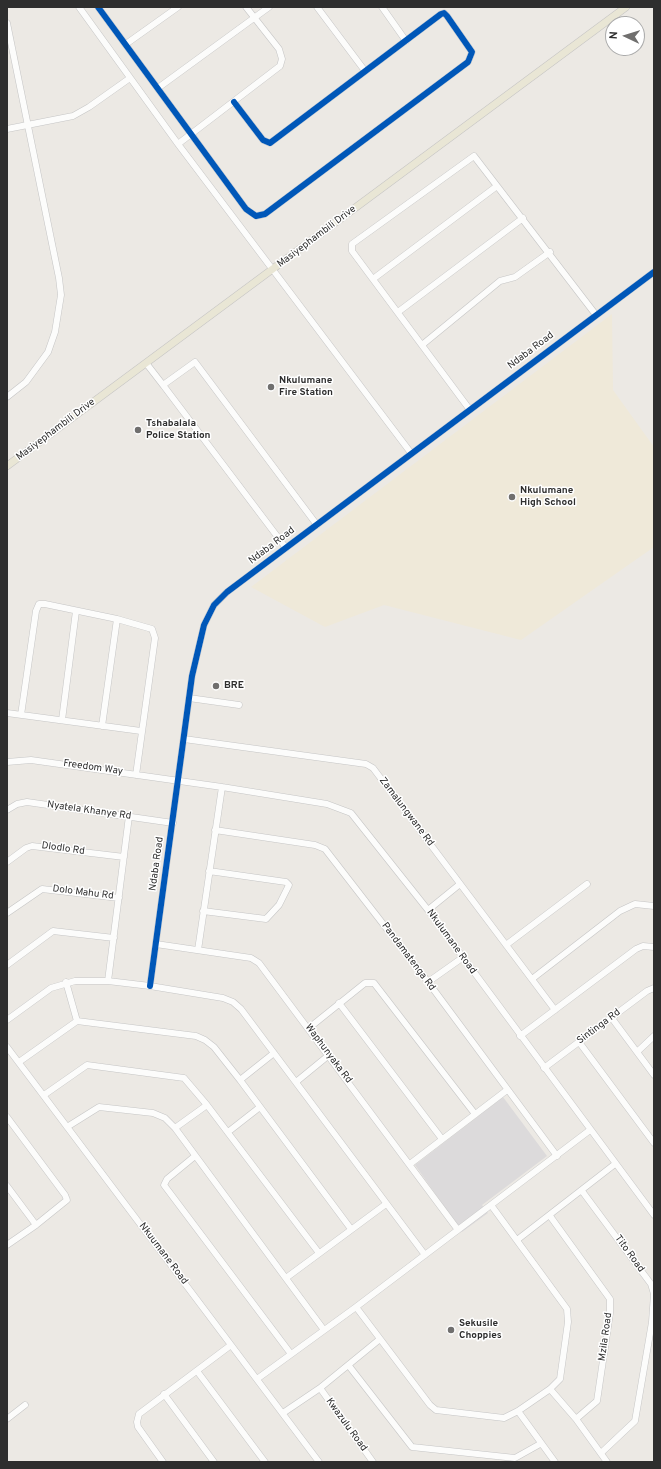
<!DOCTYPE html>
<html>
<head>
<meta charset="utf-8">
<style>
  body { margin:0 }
  #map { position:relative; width:661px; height:1469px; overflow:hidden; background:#ece9e4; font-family:Overpass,sans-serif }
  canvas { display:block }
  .frame { position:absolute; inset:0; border:8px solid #2e2e2e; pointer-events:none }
  .north { position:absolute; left:605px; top:16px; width:40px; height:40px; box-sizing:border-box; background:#fff; border:1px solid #ababab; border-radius:50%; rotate:274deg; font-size:11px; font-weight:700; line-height:16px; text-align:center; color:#2e2e2e }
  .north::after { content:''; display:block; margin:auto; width:14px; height:18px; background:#706f6e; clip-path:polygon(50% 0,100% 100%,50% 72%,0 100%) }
</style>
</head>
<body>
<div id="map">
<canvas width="661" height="1469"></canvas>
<div class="frame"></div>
<div class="north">N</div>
</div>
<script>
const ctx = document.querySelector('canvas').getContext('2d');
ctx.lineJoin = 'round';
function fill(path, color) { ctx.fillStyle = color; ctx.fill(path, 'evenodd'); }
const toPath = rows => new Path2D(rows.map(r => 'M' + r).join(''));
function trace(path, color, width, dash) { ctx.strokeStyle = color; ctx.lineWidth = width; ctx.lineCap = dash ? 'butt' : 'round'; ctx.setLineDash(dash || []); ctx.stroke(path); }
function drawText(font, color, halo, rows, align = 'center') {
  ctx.font = font + ' Overpass,sans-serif'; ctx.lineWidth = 3; ctx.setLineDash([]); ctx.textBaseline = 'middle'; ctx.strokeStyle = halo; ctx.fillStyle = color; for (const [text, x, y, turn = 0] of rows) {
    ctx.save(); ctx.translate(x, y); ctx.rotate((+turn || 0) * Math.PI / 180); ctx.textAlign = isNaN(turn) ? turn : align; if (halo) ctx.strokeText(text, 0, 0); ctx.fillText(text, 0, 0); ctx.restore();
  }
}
fill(toPath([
  [503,1097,547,1156,482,1205,488,1213,462,1232,415,1165]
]), '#dcdadb');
fill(toPath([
  [612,314,613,390,654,447,654,547,521,640,384,605,325,627,251,587]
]), '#efe9d9');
const minor = toPath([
  [79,7,178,144,411,453],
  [98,7,246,209,256,216,265,214,468,62,472,52,447,16,444,13,441,14,270,143,263,140,234,102],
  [317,7,365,71],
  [382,7,406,41],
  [7,23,59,278,61,295,55,332,48,352,26,382,7,397],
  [126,44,178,7],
  [158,88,269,7],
  [7,129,73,116,89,107,130,78],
  [178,144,280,66,282,59,279,49,246,7],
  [373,279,497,186],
  [398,312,523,218],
  [422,345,500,281,515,277,550,252],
  [146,363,163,385],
  [470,410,352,251,352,244,474,156,596,315],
  [286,548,163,385,195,362,317,525],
  [189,698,239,705],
  [7,713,141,731],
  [21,715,36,611,39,604,45,604,117,619,152,629,155,638,136,775],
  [62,720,76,611],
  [102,726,117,619],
  [184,739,366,764,373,768,555,1010],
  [7,762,31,760,222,787,327,804,351,813,428,910,654,1215],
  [7,810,17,804,27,802,173,823],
  [215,830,315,845,325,849,428,982,557,1156],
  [7,862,26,848,32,846,124,857],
  [428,910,460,884],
  [203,911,266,919,279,905,289,885,286,882,209,871],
  [7,913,42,889,119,898],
  [156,944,251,958,259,963,458,1230],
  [506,945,587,884],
  [198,950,222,787],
  [7,965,53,931,114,938],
  [532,979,620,911,635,904,654,906],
  [108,981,129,816],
  [66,982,77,1021],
  [428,982,462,958],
  [150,986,192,676,204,625,214,605,227,592,654,272],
  [339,1003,442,1139],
  [611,1017,654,1075],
  [7,1020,51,988,75,981,108,981,150,986,223,998,233,1002,241,1009,425,1255],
  [309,1028,365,983,374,983,475,1114],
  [520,1036,636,949,643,946,654,947],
  [579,1042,654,1143],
  [7,1047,319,1462],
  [637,1052,654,1036],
  [19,1062,77,1021,196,1036,205,1040,214,1047,240,1080,351,1229],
  [544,1068,647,991,654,988],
  [240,1080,274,1053],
  [296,1082,329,1055],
  [44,1095,87,1065,184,1078,207,1105,319,1253],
  [7,1117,65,1195,67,1200,36,1225,7,1245],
  [67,1127,99,1107,153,1113,165,1118,175,1128,324,1330],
  [175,1128,207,1105],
  [228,1132,260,1107],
  [195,1156,167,1179,164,1185,291,1354],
  [410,1164,507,1090],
  [7,1186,36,1225],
  [582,1191,651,1284,654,1294,652,1322,635,1421,601,1453],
  [550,1216,610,1299,610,1313,597,1401,576,1419],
  [517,1240,615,1164],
  [286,1278,386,1204],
  [356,1307,430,1405,436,1410,504,1418,518,1411,550,1389,560,1379,568,1322,567,1309,491,1205],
  [349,1366,412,1447,515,1458,540,1444],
  [197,1371,265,1462],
  [257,1379,356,1307,590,1130],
  [320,1388,373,1462],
  [550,1389,576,1419,607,1462],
  [164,1394,214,1462],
  [518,1411,555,1462],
  [283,1413,320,1388,380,1339],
  [7,1419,25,1405],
  [163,1462,138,1427,137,1422,139,1414,231,1345]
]);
const major = toPath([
  [7,466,626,7]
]);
trace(minor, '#c5c5c5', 7);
trace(major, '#c6c5c4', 8);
trace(minor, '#fcfcfb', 6);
trace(major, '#e9e6d5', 7);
trace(toPath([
  [98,7,246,209,256,216,265,214,468,62,472,52,447,16,444,13,441,14,270,143,263,140,234,102],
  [150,986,192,676,204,625,214,605,227,592,654,272]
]), '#0057b8', 6);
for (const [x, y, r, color] of [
  [271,387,4,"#706f6e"],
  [138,430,4,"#706f6e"],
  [512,497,4,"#706f6e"],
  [216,686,4,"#706f6e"],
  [451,1330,4,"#706f6e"]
]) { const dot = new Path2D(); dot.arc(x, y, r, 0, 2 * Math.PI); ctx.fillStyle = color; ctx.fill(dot); trace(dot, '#fff', 1.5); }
drawText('10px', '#2e2e2e', '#fff', [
  ["Masiyephambili Drive",317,237,-37],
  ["Ndaba Road",531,351,-37],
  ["Masiyephambili Drive",56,430,-37],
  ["Ndaba Road",272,546,-37],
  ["Freedom Way",93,768,8],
  ["Nyatela Khanye Rd",89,811,8],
  ["Zamalungwane Rd",406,812,53],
  ["Dlodlo Rd",63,849,8],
  ["Ndaba Road",157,864,-82],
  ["Dolo Mahu Rd",83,893,7],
  ["Nkulumane Road",451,942,54],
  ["Pandamatenga Rd",408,957,53],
  ["Sintinga Rd",599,1027,-37],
  ["Waphunyaka Rd",328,1054,53],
  ["Nkuumane Road",163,1254,53],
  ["Tito Road",629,1254,54],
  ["Mzila Road",606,1337,-82],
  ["Kwazulu Road",346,1425,54]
]);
drawText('bold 10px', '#2e2e2e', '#fff', [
  ["Nkulumane",279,381],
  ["Fire Station",279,393],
  ["Tshabalala",146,424],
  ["Police Station",146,436],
  ["Nkulumane",520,491],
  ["High School",520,503],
  ["BRE",224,686],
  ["Sekusile",459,1324],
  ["Choppies",459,1336]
], 'left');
</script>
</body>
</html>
